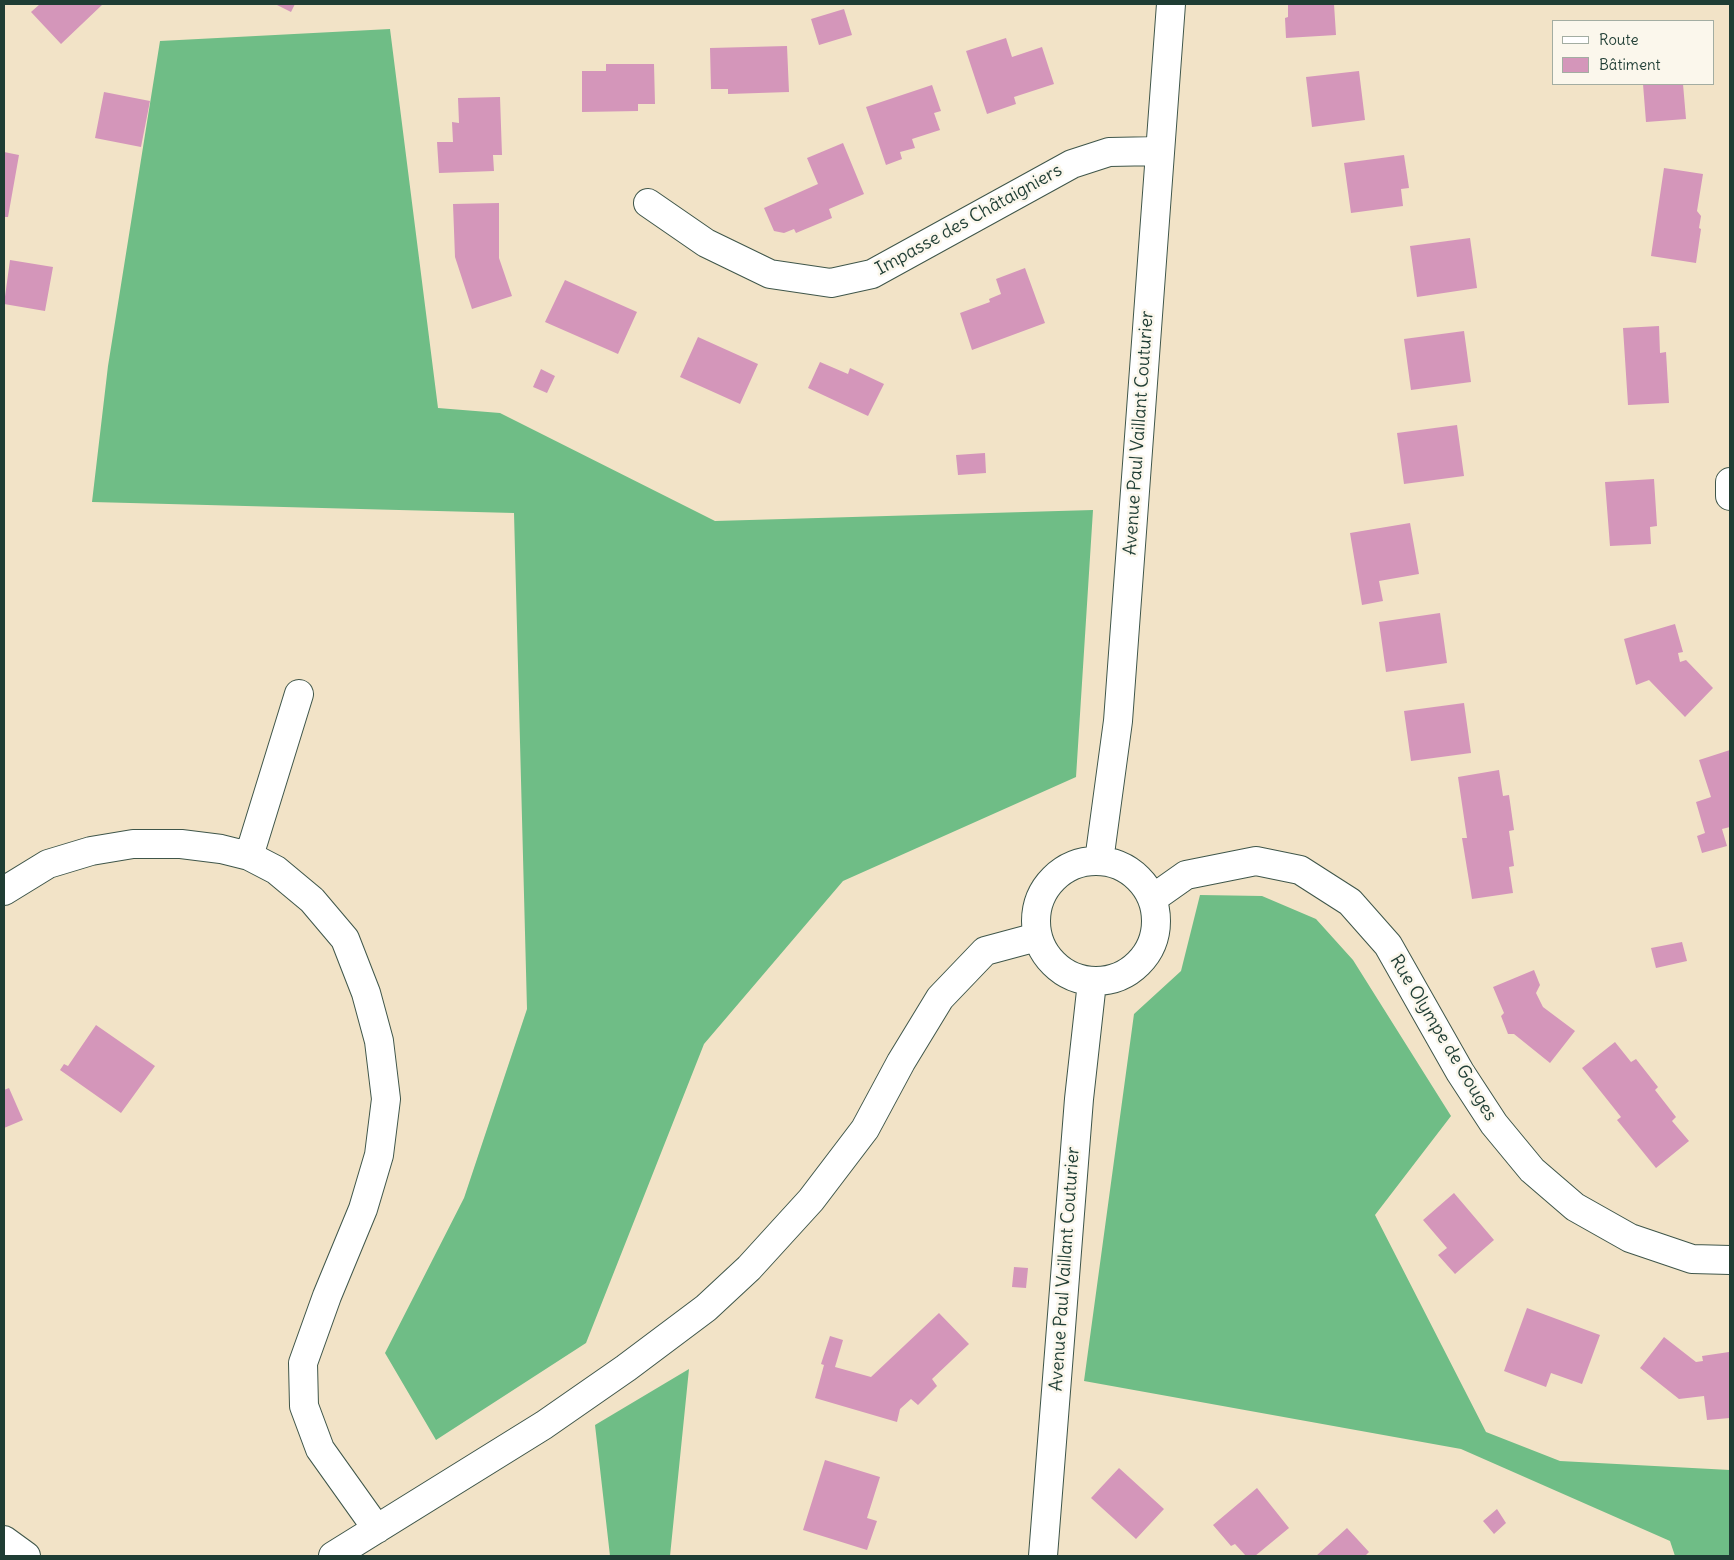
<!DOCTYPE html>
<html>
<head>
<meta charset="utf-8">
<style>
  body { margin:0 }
  #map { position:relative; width:1734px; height:1560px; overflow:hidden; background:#f2e3c7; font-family:Delius,sans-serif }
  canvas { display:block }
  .frame { position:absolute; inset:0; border:5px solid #1f3d34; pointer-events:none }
  .legend { position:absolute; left:1552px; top:20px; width:162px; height:65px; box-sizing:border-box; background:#fbf7ec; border:1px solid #a3ada2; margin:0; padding:6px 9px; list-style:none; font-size:15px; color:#1f3d34 }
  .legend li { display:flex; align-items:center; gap:10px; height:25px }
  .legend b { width:25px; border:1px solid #a3ada2 }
</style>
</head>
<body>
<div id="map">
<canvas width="1734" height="1560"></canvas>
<div class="frame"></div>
<ul class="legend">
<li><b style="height:6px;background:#fff"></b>Route</li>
<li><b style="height:14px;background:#d496ba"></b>Bâtiment</li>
</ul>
</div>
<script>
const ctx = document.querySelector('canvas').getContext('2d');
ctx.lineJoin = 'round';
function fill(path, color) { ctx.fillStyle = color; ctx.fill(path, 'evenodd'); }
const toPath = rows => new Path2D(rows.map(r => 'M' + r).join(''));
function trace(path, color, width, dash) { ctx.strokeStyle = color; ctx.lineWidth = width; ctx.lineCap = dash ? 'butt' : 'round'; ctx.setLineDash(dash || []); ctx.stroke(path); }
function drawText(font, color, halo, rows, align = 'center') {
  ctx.font = font + ' Delius,sans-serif'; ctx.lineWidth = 5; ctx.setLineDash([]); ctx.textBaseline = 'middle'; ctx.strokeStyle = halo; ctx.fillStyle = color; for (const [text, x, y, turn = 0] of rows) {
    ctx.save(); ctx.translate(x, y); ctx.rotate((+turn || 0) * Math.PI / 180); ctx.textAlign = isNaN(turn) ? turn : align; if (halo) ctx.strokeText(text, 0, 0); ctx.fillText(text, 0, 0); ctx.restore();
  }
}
fill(toPath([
  [390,29,438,408,500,413,715,521,1093,510,1076,777,843,881,704,1044,586,1343,436,1440,385,1353,464,1198,527,1009,514,513,92,502,108,366,160,41],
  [1200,895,1262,896,1316,919,1353,960,1451,1116,1375,1215,1486,1432,1560,1461,1730,1470,1730,1556,1675,1556,1670,1541,1461,1449,1084,1381,1134,1014,1181,971],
  [689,1369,670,1556,610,1556,595,1425]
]), '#6fbd86');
fill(toPath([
  [40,4,103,4,61,44,31,12],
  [275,4,295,4,291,12],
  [1288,4,1334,4,1336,35,1286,38,1285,18,1288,17],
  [844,9,852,35,819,45,811,19],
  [1006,38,1012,57,1042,47,1054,84,1014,97,1016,104,987,114,966,51],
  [787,46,789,92,728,94,728,89,711,89,710,48],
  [606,64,654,64,655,104,638,104,638,111,582,112,582,71,606,71],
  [1359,71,1365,120,1312,127,1306,77],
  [1643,84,1683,84,1686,119,1646,122],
  [932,85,941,111,934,113,940,130,912,139,915,148,900,152,902,159,886,165,866,107],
  [104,92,150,101,141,147,95,138],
  [500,97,502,155,493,155,494,171,439,173,437,142,453,142,452,122,459,123,458,98],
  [843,143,864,194,829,209,832,218,796,233,794,229,784,233,774,231,764,208,818,184,807,158],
  [4,152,19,155,8,217,4,217],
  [1404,155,1409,188,1401,189,1403,206,1351,213,1344,163],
  [1664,168,1703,174,1697,211,1701,216,1699,228,1701,229,1696,263,1651,256],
  [499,203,499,258,512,296,472,309,455,257,453,204],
  [1470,238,1477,288,1417,297,1410,246],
  [10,260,53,267,45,311,4,304],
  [1025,268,1045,323,972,350,960,313,990,302,989,299,1001,294,996,279],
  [565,280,637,312,618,354,545,322],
  [1659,326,1660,353,1666,352,1669,403,1628,405,1623,328],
  [1464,331,1471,382,1411,390,1404,339],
  [698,337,758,364,740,404,680,377],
  [820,362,848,374,850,368,884,384,868,416,808,388],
  [541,369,555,376,547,393,533,387],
  [1457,425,1464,476,1404,484,1397,433],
  [985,453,986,473,958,475,956,455],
  [1654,479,1657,526,1650,527,1651,544,1610,546,1605,482],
  [1410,523,1419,574,1379,581,1383,601,1362,605,1350,533],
  [1440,613,1447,663,1386,672,1379,622],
  [1675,624,1683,652,1678,653,1680,662,1686,660,1713,688,1685,717,1649,680,1636,685,1624,639],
  [1464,703,1471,753,1411,761,1404,711],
  [1730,750,1730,827,1722,829,1727,846,1702,853,1697,836,1705,833,1696,802,1711,797,1699,760],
  [1499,770,1503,796,1509,795,1514,830,1509,831,1514,866,1509,867,1513,893,1472,899,1462,838,1467,838,1458,777],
  [1682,942,1687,961,1656,968,1651,948],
  [1534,970,1540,985,1536,993,1543,1007,1575,1031,1550,1063,1514,1034,1508,1034,1501,1016,1504,1013,1493,987],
  [96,1025,155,1066,121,1113,60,1070,64,1064,68,1066],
  [1615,1042,1631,1062,1636,1059,1658,1087,1655,1090,1676,1117,1672,1121,1689,1141,1656,1168,1617,1120,1621,1117,1582,1068],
  [9,1088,23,1120,4,1128,4,1090],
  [1454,1193,1494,1240,1455,1274,1438,1255,1447,1248,1423,1220],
  [1014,1267,1028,1268,1026,1288,1012,1287],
  [1527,1308,1600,1335,1582,1384,1551,1373,1546,1387,1504,1371],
  [939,1313,969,1344,932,1379,937,1386,918,1405,911,1399,900,1409,897,1422,815,1398,824,1365,821,1364,830,1336,843,1340,835,1367,871,1377],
  [1664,1337,1696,1362,1703,1361,1702,1356,1729,1352,1730,1418,1707,1420,1704,1396,1679,1399,1640,1368],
  [825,1460,880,1477,867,1518,877,1521,867,1550,803,1530],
  [1119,1468,1164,1509,1136,1539,1091,1498],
  [1257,1488,1289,1528,1255,1556,1246,1556,1235,1544,1231,1546,1213,1525],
  [1497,1509,1506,1523,1494,1534,1483,1521],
  [1347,1528,1369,1552,1365,1556,1316,1556]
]), '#d496ba');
const street = toPath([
  [648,203,706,243,770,274,831,283,872,274,1072,164,1109,152,1159,151],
  [1730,482,1730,496],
  [249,856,299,694],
  '1036 921a60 60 0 1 1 120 0a60 60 0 1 1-120 0Z',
  [1099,861,1118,721,1171,4],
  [4,891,48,864,91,851,133,844,181,844,221,849,249,856,276,870,312,900,345,939,366,993,379,1041,386,1099,379,1155,363,1209,327,1296,303,1363,304,1406,320,1449,377,1529],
  [1152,899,1186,875,1256,861,1300,870,1350,902,1388,945,1460,1072,1494,1124,1532,1170,1575,1207,1630,1238,1692,1259,1730,1260],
  [4,1540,26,1556],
  [333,1556,544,1425,626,1368,706,1308,749,1268,811,1200,865,1129,901,1062,940,998,985,951,1037,937],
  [1043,1556,1079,1099,1092,982]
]);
trace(street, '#3f564a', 30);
trace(street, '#fff', 28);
drawText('18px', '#1f3d34', '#fbf7ec', [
  ["Impasse des Châtaigniers",969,220,-29],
  ["Avenue Paul Vaillant Couturier",1139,433,-86],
  ["Rue Olympe de Gouges",1443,1038,59],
  ["Avenue Paul Vaillant Couturier",1065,1269,-86]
]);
</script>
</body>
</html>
